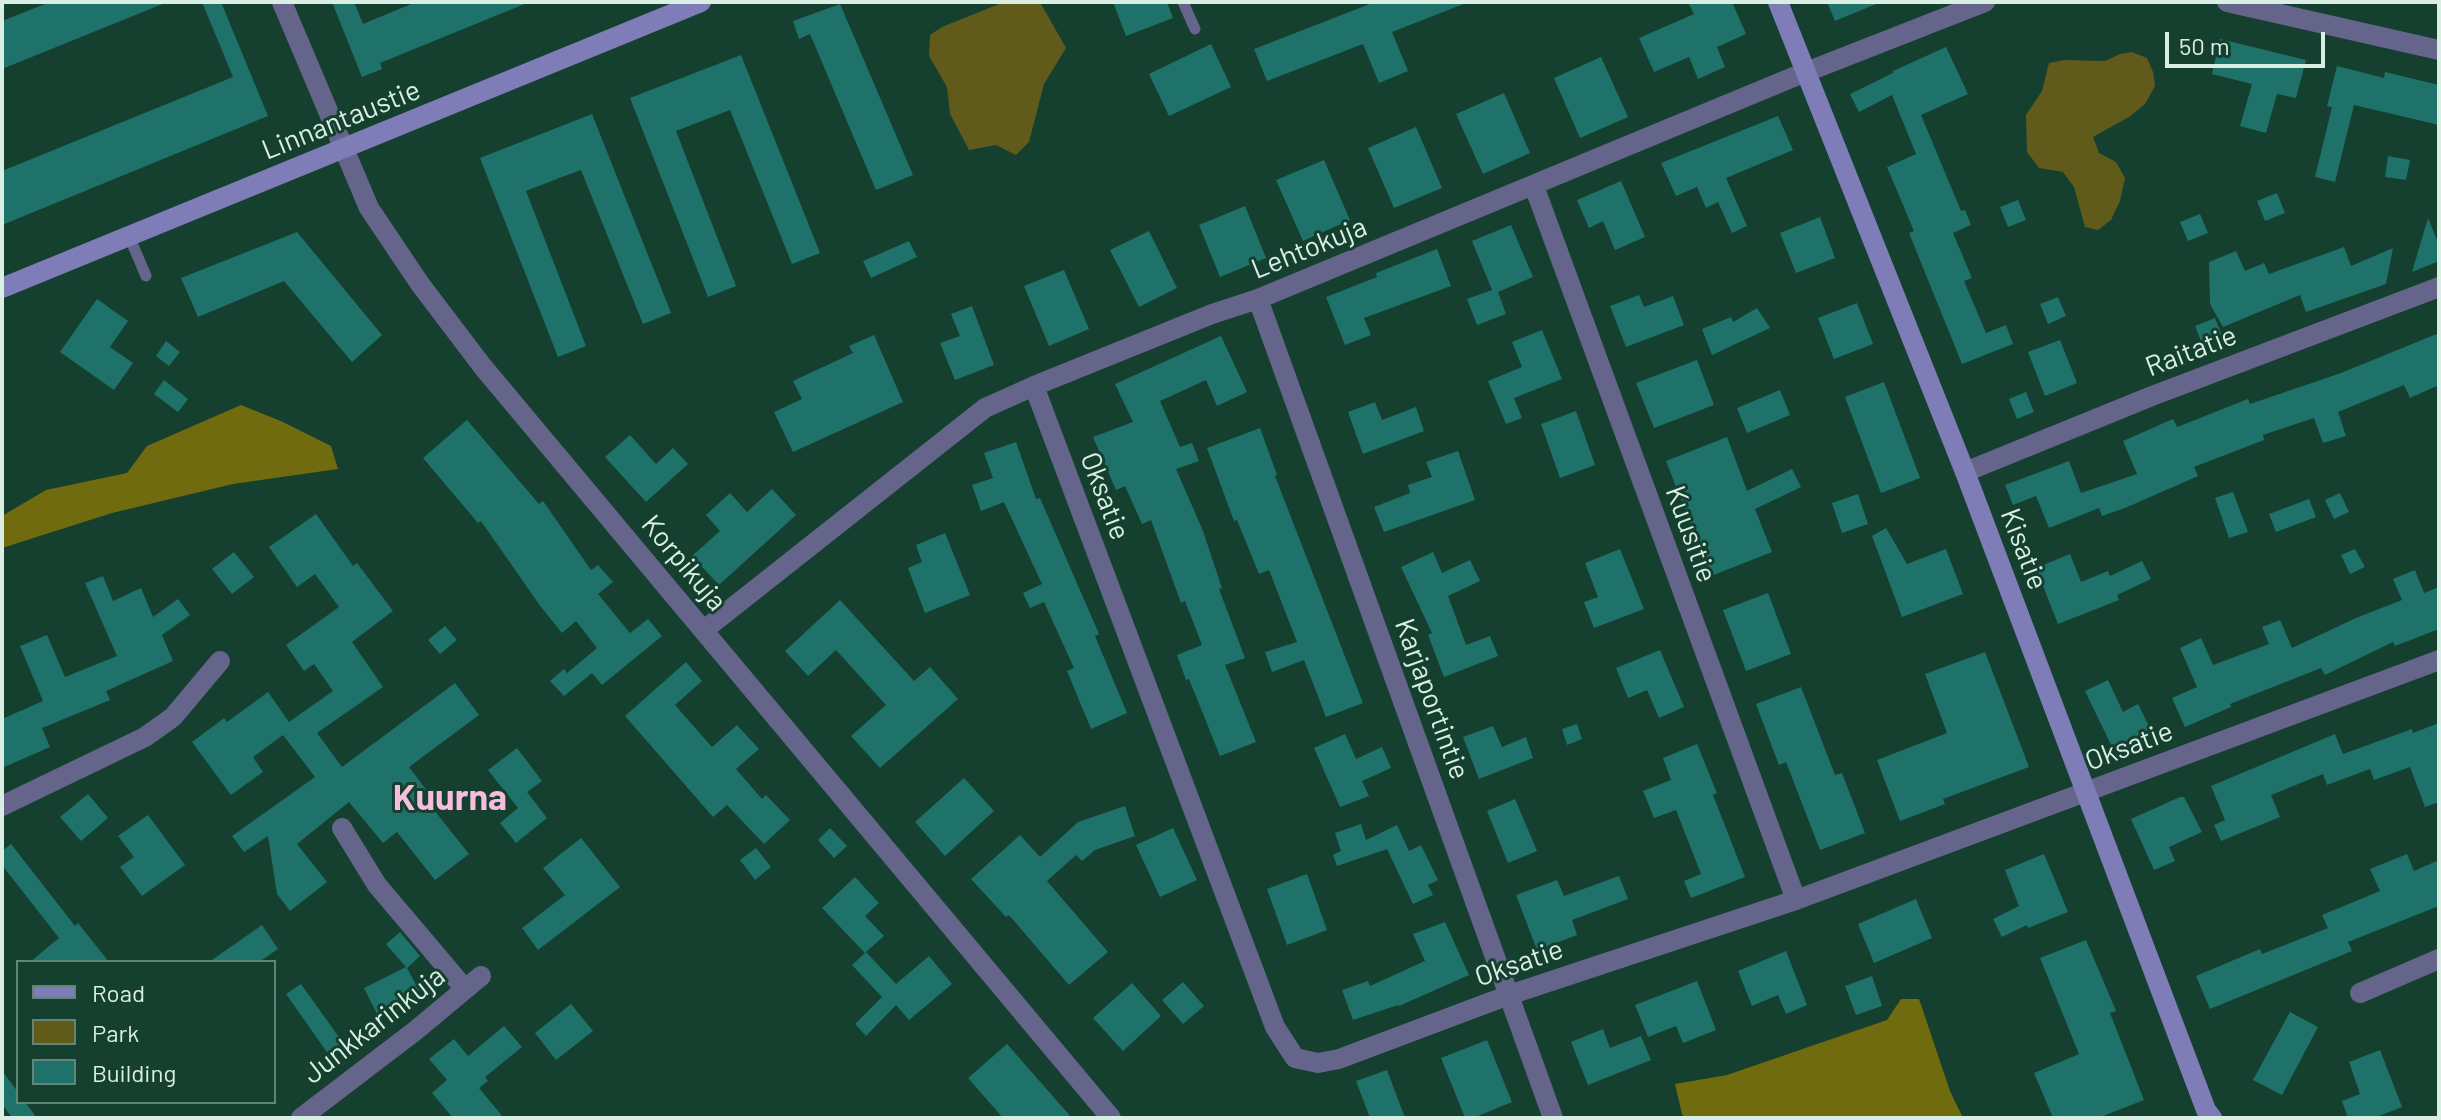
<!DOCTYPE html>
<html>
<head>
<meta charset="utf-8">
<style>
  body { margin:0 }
  #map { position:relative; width:2441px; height:1120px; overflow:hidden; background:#153f2f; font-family:Barlow,sans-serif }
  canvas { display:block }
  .frame { position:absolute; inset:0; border:4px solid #d9efe4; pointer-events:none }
  .legend { position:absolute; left:16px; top:960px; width:260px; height:144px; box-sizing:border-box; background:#153f2f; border:2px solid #638577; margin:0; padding:10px 14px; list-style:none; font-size:24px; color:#d9efe4 }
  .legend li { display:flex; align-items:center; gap:16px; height:40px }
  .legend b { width:40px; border:2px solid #638577 }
  .scale { position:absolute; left:2165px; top:32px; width:160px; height:36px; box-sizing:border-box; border:4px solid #d9efe4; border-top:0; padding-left:10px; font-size:24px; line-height:28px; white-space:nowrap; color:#d9efe4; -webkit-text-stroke:6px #153f2f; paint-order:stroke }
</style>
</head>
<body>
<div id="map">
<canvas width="2441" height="1120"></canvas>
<div class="frame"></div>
<ul class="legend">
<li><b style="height:10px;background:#7f7db8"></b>Road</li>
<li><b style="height:22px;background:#605b1a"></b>Park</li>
<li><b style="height:22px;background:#1f726a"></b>Building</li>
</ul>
<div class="scale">50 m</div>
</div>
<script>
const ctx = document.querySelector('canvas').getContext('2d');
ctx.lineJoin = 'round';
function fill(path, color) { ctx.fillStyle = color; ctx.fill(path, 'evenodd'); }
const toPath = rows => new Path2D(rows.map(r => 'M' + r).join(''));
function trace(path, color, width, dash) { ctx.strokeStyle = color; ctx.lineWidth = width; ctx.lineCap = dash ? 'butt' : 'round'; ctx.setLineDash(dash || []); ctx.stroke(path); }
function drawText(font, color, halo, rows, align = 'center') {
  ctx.font = font + ' Barlow,sans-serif'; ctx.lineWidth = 6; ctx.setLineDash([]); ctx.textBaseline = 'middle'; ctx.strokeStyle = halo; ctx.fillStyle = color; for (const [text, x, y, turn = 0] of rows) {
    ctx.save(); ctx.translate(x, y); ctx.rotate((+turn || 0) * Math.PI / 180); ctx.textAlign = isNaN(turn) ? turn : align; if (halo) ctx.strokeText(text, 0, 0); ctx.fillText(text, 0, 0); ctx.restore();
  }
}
fill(toPath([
  [1004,2,1040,2,1066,48,1044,84,1029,142,1016,155,996,145,969,150,950,114,947,87,929,56,930,35,942,27],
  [2132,52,2147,58,2153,72,2155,86,2145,104,2129,117,2093,137,2099,153,2116,162,2125,178,2120,201,2111,220,2098,230,2085,227,2074,187,2063,172,2039,168,2027,152,2026,115,2042,91,2049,63,2064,60,2105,61,2120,54]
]), '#605b1a');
fill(toPath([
  [241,405,283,422,331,446,338,469,233,484,112,513,2,548,2,516,46,490,127,473,147,446],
  [1901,999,1919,999,1950,1091,1963,1118,1685,1118,1682,1114,1675,1084,1727,1075,1887,1020]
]), '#716b0f');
fill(toPath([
  [50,2,165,2,165,3,2,69,2,21],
  [202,2,221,2,268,116,2,225,2,171,233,77],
  [332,2,354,2,363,24,416,2,527,3,380,63,382,69,362,77],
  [1113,2,1167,2,1173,18,1126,36],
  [1375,2,1466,3,1392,32,1408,71,1379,83,1363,44,1267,81,1254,49],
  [1688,2,1732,2,1746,34,1717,47,1725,67,1698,79,1689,57,1654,72,1639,38,1694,14],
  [1827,2,1881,2,1835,21],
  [840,4,913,175,876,190,810,34,799,39,793,21],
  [2220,39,2306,60,2296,98,2277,94,2266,133,2240,126,2252,84,2212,74],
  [1211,44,1231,87,1169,116,1149,74],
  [1946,47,1968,94,1921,115,1961,211,1965,210,1971,225,1953,233,1972,278,1964,281,1986,333,2006,325,2013,344,1962,364,1909,233,1914,231,1887,167,1916,154,1892,95,1859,112,1850,94,1893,73,1893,71],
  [741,55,820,253,792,264,730,110,676,131,736,286,708,297,630,98],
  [1601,57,1628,117,1580,138,1554,78],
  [2337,66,2384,78,2385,72,2439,85,2439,125,2354,105,2335,182,2315,177,2332,107,2327,106],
  [1504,93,1530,153,1483,174,1456,114],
  [592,114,671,313,643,324,581,170,562,177,526,191,586,346,558,357,480,158],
  [1778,116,1793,150,1726,178,1747,226,1732,233,1718,202,1706,208,1697,187,1676,196,1661,163],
  [1416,127,1442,188,1394,208,1368,148],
  [2388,156,2410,160,2406,180,2385,177],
  [1324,160,1350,220,1303,241,1276,180],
  [1621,181,1645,237,1615,250,1603,221,1589,228,1577,200],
  [2277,193,2285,213,2265,221,2257,201],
  [2018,200,2026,220,2008,227,2000,207],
  [1245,206,1266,258,1220,277,1199,225],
  [2200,214,2208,233,2188,241,2180,222],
  [1820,217,1835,258,1796,273,1780,233],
  [2428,218,2439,245,2439,261,2412,272],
  [1511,225,1533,277,1498,292,1506,314,1477,325,1467,299,1492,290,1472,241],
  [1149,231,1177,288,1139,307,1110,250],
  [297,232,382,335,352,362,284,281,198,317,181,278],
  [909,241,917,257,871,278,863,261],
  [2344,247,2351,266,2393,248,2386,284,2306,312,2300,295,2223,327,2210,304,2209,262,2236,251,2245,271,2264,263,2269,274],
  [1437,249,1451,286,1364,318,1371,335,1345,345,1326,297,1377,277,1376,273],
  [1064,270,1089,329,1049,346,1024,286],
  [1639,295,1644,307,1673,296,1684,325,1626,347,1610,306],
  [2058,297,2066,316,2048,324,2040,304],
  [97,299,128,321,110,347,133,363,114,390,60,352],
  [1857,303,1873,344,1834,359,1818,318],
  [972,306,994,365,955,380,940,343,960,336,951,314],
  [1757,308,1770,328,1712,355,1702,329,1731,317,1733,322],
  [2215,318,2223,338,2203,346,2195,326],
  [1542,330,1562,379,1514,398,1522,418,1506,424,1488,381,1522,367,1512,342],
  [2439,333,2439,385,2410,398,2404,385,2338,412,2346,436,2323,443,2314,418,2263,435,2264,440,2194,467,2198,476,2125,508,2102,516,2099,508,2049,528,2036,496,2013,505,2005,485,2069,461,2081,493,2137,474,2123,441,2173,419,2177,427,2248,399,2250,404,2341,373],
  [874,335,903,402,793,452,774,412,802,399,793,381,853,353,849,346],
  [1221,336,1247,392,1217,406,1206,380,1160,401,1180,447,1192,443,1199,461,1176,469,1203,531,1222,588,1219,589,1245,658,1225,665,1256,742,1220,756,1189,679,1186,680,1177,655,1202,645,1185,601,1181,603,1151,520,1142,524,1125,486,1116,490,1093,437,1133,422,1115,384],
  [2060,340,2077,383,2045,396,2028,352],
  [166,341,180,352,169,366,156,356],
  [1697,360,1714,405,1654,428,1636,383],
  [164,380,188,399,178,412,154,394],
  [1884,382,1920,478,1881,493,1845,397],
  [1780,390,1790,415,1747,433,1737,408],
  [2026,392,2034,412,2017,419,2009,399],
  [1375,402,1382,420,1416,407,1424,431,1363,454,1348,412],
  [1576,411,1595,465,1560,478,1541,424],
  [467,420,539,504,543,501,591,570,598,565,613,582,598,594,630,633,648,619,662,636,602,685,592,673,564,696,550,681,564,669,567,673,597,648,576,621,562,633,541,607,481,521,478,523,423,458],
  [1260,428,1277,475,1275,476,1363,703,1326,717,1304,660,1272,672,1265,652,1297,642,1269,570,1259,574,1237,520,1234,521,1207,448],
  [630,435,656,464,673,448,688,464,646,502,605,457],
  [1727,437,1747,491,1792,469,1801,487,1755,509,1772,552,1711,576,1666,461],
  [1016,442,1036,499,1040,498,1099,634,1095,636,1127,713,1091,729,1067,671,1074,668,1044,602,1030,608,1023,593,1042,584,1004,502,981,511,972,485,993,478,984,453],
  [1458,451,1475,500,1384,532,1374,507,1410,493,1408,485,1432,477,1426,462],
  [772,489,796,515,719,585,692,556,720,531,706,515,730,493,747,512],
  [2233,492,2248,532,2229,538,2215,498],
  [2340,493,2349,512,2334,519,2325,500],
  [1858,494,1868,524,1842,533,1832,503],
  [2309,499,2316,517,2276,532,2269,514],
  [316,514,353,566,357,563,393,611,352,642,383,687,317,733,342,767,455,683,479,715,409,767,431,796,426,800,469,854,435,880,397,832,383,843,349,802,297,844,327,882,290,911,277,894,268,836,244,852,232,836,315,777,283,735,253,757,263,772,231,795,192,742,224,718,227,722,268,692,289,722,333,691,314,664,304,671,286,645,339,607,315,574,297,587,269,547],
  [1886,528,1907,564,1946,549,1963,594,1902,617,1872,536],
  [945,533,970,595,925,613,908,568,922,562,916,545],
  [1620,549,1644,609,1594,628,1584,602,1598,597,1585,563],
  [2355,549,2365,567,2350,574,2341,555],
  [234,552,254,577,232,594,212,569],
  [1433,552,1442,573,1470,560,1480,581,1448,596,1466,645,1490,636,1498,656,1444,677,1428,635,1432,633,1401,567],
  [2070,554,2081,582,2108,571,2110,576,2142,561,2151,579,2117,595,2119,600,2058,624,2036,568],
  [2415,570,2424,593,2439,587,2439,629,2395,646,2393,642,2325,675,2321,668,2230,704,2231,707,2185,727,2172,698,2197,687,2180,648,2201,638,2213,665,2269,644,2262,627,2280,620,2292,648,2356,618,2402,600,2393,579],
  [103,576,113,601,141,588,153,617,178,599,190,615,162,635,173,661,106,691,110,700,42,728,50,747,2,768,2,719,43,701,20,646,47,635,65,677,117,656,85,583],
  [1768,593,1791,654,1746,671,1723,610],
  [840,600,914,681,930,667,958,699,880,768,851,736,886,705,836,650,808,676,785,651],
  [445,626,457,640,440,654,428,640],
  [1660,650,1684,707,1659,718,1647,690,1628,698,1616,668],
  [1985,652,2029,767,1943,799,1945,804,1900,821,1877,760,1947,733,1925,674],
  [686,662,702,681,675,705,712,747,737,725,759,749,736,769,762,799,766,795,790,820,764,844,727,805,713,817,625,716],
  [2108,680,2123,712,2138,704,2153,734,2115,753,2085,691],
  [1801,687,1835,775,1842,773,1865,833,1820,850,1786,762,1779,765,1756,704],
  [2439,723,2439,802,2425,807,2410,767,2374,780,2370,769,2327,785,2323,774,2271,795,2280,817,2221,841,2214,825,2225,820,2211,786,2335,734,2343,754,2412,729,2413,733],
  [1577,724,1582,739,1567,745,1562,729],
  [1493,726,1502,747,1526,737,1533,758,1479,779,1463,737],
  [1345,734,1356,759,1382,747,1391,768,1362,781,1369,796,1340,807,1314,748],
  [1697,744,1717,793,1713,795,1745,877,1691,898,1684,881,1701,874,1676,810,1654,818,1643,791,1671,780,1663,758],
  [517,748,542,781,527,792,547,818,516,843,500,823,518,808,488,770],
  [964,778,994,811,945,856,915,822],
  [88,794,108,818,81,841,60,817],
  [2180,797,2184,797,2202,832,2169,847,2175,861,2154,870,2131,819],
  [1515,799,1537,851,1508,863,1487,811],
  [1125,806,1135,836,1095,850,1082,861,1076,855,1047,881,1108,952,1069,985,1009,915,1006,917,971,879,1020,835,1040,857,1078,822],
  [148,815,185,865,142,896,120,867,134,857,118,836],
  [1361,824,1366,840,1397,825,1409,851,1421,845,1438,880,1428,885,1433,895,1413,904,1387,849,1337,866,1333,855,1341,851,1335,833],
  [830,828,847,846,834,858,818,840],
  [1173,828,1197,880,1160,897,1136,845],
  [581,838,620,887,538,950,522,928,565,895,543,868],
  [11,844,75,926,78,923,109,962,30,962,59,938,2,865,2,851],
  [756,848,771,867,755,880,740,860],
  [2044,854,2068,912,2028,928,2027,925,2002,937,1993,919,2019,906,2005,870],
  [2407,854,2414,871,2439,860,2439,906,2348,942,2352,951,2210,1009,2196,976,2260,949,2262,954,2328,928,2322,915,2380,891,2370,869],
  [1307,874,1327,930,1287,945,1267,889],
  [1619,876,1628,899,1572,920,1577,935,1537,950,1516,895,1557,880,1564,896],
  [855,877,879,903,865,916,884,936,866,952,896,984,929,956,952,984,909,1020,896,1005,866,1036,855,1024,882,997,852,965,865,953,822,908],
  [1916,899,1932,938,1874,963,1858,924],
  [1445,922,1469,975,1399,1006,1398,1005,1353,1020,1342,990,1368,981,1370,986,1425,961,1413,934],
  [262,925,278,949,259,962,209,962],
  [400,932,420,956,407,968,420,992,377,1014,364,988,406,967,386,944],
  [2086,940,2116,1011,2110,1013,2144,1100,2098,1118,2053,1118,2034,1073,2079,1054,2040,958],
  [1786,951,1807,1005,1786,1014,1778,995,1752,1006,1738,971],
  [1872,976,1882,1006,1856,1015,1845,986],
  [1697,981,1716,1030,1683,1043,1676,1026,1648,1037,1635,1005],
  [1183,982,1204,1006,1183,1024,1162,1000],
  [1132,983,1161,1016,1123,1051,1093,1018],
  [301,984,346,1047,331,1058,286,994],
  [571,1004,593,1031,556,1060,535,1033],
  [2290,1012,2318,1027,2282,1095,2253,1080],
  [504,1026,522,1047,485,1077,488,1081,479,1088,504,1118,453,1118,432,1093,447,1080,429,1059,454,1039,468,1056],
  [1603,1029,1610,1048,1641,1036,1651,1060,1588,1085,1571,1042],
  [1487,1040,1512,1102,1473,1118,1465,1118,1441,1058],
  [1007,1044,1072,1118,1003,1118,968,1078],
  [2380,1050,2402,1107,2374,1118,2348,1118,2342,1101,2360,1094,2349,1062],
  [1387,1070,1405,1118,1370,1118,1356,1081],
  [2,1071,18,1092,18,1102,25,1102,37,1118,12,1118,2,1104]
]), '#1f726a');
trace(toPath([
  [1183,2,1195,29],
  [129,236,146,276]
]), '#65648a', 11);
trace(toPath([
  [282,2,369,208,420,284,483,367,1111,1118],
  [2227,2,2439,50],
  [1534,186,1796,900],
  [1258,299,1553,1118],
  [1034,386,1275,1027,1295,1058,1318,1063,1339,1059,1509,995,1796,900,2439,660],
  [1965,472,2152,396,2439,287],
  [704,630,985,408,1034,386,1212,314,1258,299,1791,78,1985,2],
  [2,806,145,737,173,717,220,661],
  [342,828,377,885,465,989],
  [2360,993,2439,959],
  [301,1118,415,1031,481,976]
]), '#65648a', 20);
trace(toPath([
  [1778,2,1965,472,2206,1110,2212,1118],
  [2,288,701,2]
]), '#7f7db8', 20);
drawText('28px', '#d9efe4', '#153f2f', [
  ["Linnantaustie",341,120,-22],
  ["Lehtokuja",1309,248,-22],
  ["Raitatie",2191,351,-21],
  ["Oksatie",1105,496,69],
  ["Kuusitie",1691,534,70],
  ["Kisatie",2024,549,69],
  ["Korpikuja",684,563,50],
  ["Karjaportintie",1432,699,70],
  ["Oksatie",2129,746,-21],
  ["Oksatie",1519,963,-19],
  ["Junkkarinkuja",374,1025,-38]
]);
drawText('bold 36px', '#f8bddd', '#153f2f', [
  ["Kuurna",450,798]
]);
</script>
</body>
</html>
